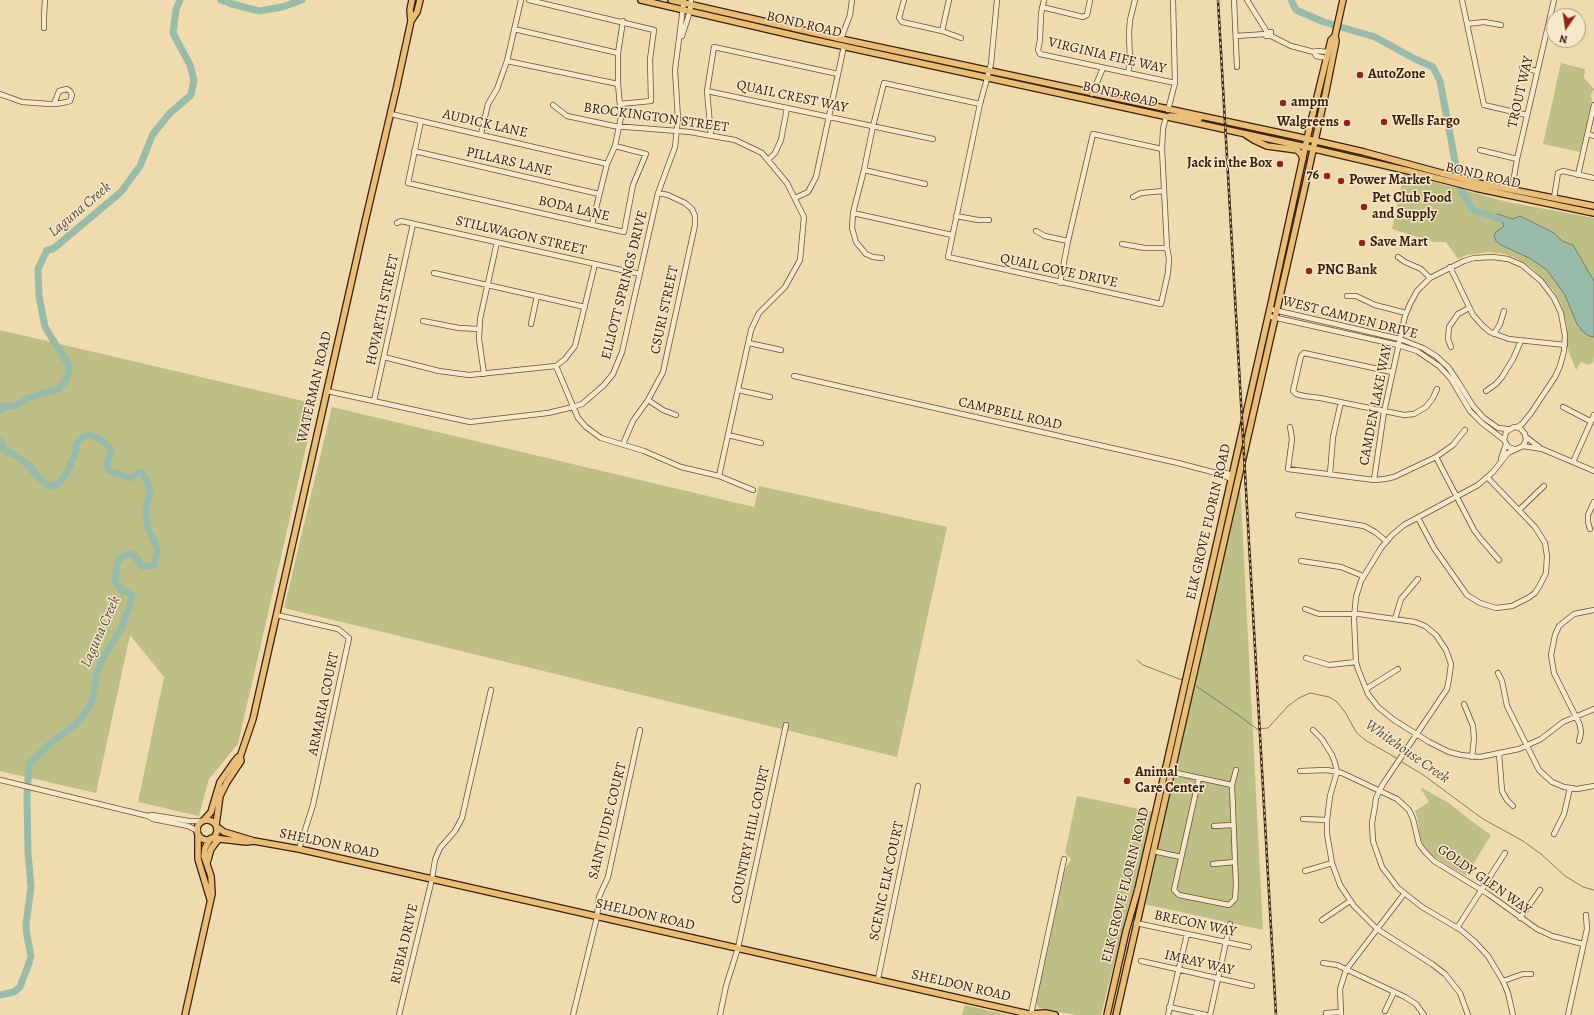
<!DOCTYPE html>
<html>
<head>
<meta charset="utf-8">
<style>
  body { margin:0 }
  #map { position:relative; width:1594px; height:1015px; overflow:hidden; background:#f0dbaf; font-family:Alegreya,serif }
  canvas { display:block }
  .north { position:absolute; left:1546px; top:8px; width:40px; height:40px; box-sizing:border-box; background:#f5e8cb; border:1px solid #ab987f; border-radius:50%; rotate:193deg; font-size:11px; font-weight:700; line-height:16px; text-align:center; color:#3d200e }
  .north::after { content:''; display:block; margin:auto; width:14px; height:18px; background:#8f2418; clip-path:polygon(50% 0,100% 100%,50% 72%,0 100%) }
</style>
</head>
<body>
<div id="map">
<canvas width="1594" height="1015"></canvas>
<div class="north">N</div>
</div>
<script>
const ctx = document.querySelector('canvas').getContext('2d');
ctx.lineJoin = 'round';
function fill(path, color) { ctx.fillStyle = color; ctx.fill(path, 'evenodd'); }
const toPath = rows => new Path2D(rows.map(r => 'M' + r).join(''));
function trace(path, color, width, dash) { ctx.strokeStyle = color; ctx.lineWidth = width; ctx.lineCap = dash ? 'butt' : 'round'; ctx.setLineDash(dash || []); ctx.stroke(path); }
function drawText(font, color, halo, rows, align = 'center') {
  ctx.font = font + ' Alegreya,serif'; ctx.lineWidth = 3; ctx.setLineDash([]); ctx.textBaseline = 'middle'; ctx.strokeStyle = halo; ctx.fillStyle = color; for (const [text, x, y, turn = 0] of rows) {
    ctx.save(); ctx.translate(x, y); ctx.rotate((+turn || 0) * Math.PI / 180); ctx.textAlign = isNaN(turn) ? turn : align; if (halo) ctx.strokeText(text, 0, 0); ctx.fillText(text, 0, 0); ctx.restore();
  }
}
fill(toPath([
  [1561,63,1585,69,1584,78,1594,89,1591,95,1592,100,1580,152,1543,144],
  [1404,174,1508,202,1594,218,1594,354,1593,362,1589,365,1581,362,1576,370,1567,347,1567,325,1561,304,1553,290,1532,268,1520,260,1505,254,1488,252,1466,255,1458,259,1446,242,1433,242,1392,229],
  [0,330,316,404,238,744,209,779,199,816,138,802,164,677,130,635,96,793,0,771],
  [332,407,754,507,759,486,947,527,897,757,284,608],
  [1238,442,1263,930,1130,901,1101,1015,1075,1015,1040,1008,1038,1007,1036,1002,1065,869,1071,859,1065,853,1077,796,1154,812],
  [1422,788,1449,803,1470,820,1491,835,1466,876,1433,856,1424,846,1421,839,1417,817,1415,811,1429,802,1421,789],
  [965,1005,1008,1015,962,1015]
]), '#bebe87');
const water = toPath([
  [1498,214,1513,219,1520,216,1554,233,1562,241,1573,245,1594,281,1594,337,1589,336,1582,331,1577,324,1565,295,1547,270,1531,259,1501,245,1496,241,1494,236,1496,232,1504,226,1503,223,1496,219,1492,216,1498,214]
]);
fill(water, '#9abbaa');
trace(water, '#757d6c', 1);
trace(toPath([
  [1137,660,1143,665,1182,680],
  [1196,686,1234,712,1257,729,1268,728,1288,706,1299,698,1310,693,1329,697,1336,701,1345,712,1356,732,1365,740,1398,759],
  [1400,761,1422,774,1483,819,1523,841,1541,854,1565,876,1583,887,1594,890]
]), '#757d6c', 1);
trace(toPath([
  [221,0,232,4,259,11,282,7,302,0],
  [1291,0,1296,10,1324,22,1375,37,1413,58,1433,67,1440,81,1460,188,1473,210,1500,219],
  [0,410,4,406,15,406,28,398,58,389,64,383,69,373,68,364,45,327,39,296,38,269,47,250,53,249,121,192,140,166,153,134,170,113,191,95,194,80,190,65,173,33,176,10,180,0],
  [0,441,4,450,15,455,32,468,34,473,47,485,52,486,60,482,67,473,76,451,76,445,81,438,90,435,97,437,109,446,111,452,107,461,107,467,109,471,131,478,139,472,143,473,150,489,146,511,147,525,157,548,157,554,153,566,142,566,135,556,131,554,124,555,120,558,117,565,115,581,122,591,128,592,132,596,129,608,121,629,103,658,97,673,93,697,89,708,75,725,52,742,29,764,27,795,28,853,31,887,26,924,27,936,31,956,29,963,20,987,14,992,0,995]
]), '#9abbaa', 7);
const minor = toPath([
  [529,0,654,30,650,59,651,101,620,104],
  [904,0,899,18,902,22,942,31,961,38],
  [997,0,991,64,980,104,948,257,1161,304,1168,273,1169,258,1167,248,1162,149,1163,129,1166,117],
  [1044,0,1041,14,1040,40,1038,50,1040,54,1175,83],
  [1234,0,1237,67],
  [1247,0,1267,32,1266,36,1271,36,1271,32,1267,32],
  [1462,0,1484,105,1527,115],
  [1042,7,1083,17,1087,15,1090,0],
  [1467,24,1484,22,1501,25],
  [44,28,44,16,45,0],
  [514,29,618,53],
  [942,31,949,0],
  [682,36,690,11,691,0],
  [1236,36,1266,34],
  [1271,36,1291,46,1314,52,1316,56,1327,58],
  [841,39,850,15,852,0],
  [1314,52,1317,51,1328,52],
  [507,61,618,84],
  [1522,68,1537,71],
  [1128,73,1130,63,1129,33,1130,20,1135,0],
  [707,91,933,139],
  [0,94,22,102,50,104,55,104,67,102,70,101,72,95,70,91,67,89,59,91,54,104],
  [1092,94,1103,68],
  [553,105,567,116,614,126,690,132,735,140,762,153,787,183,804,217,800,260,785,287,759,313,751,330,719,476],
  [1168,110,1175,83,1173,0],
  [391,114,421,121],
  [481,134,488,104,497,89,507,61,521,0],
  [1588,134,1594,136],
  [711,136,707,91,714,47,838,74],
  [1480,150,1517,159],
  [414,151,599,194],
  [768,160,775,153,781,140,787,108],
  [607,164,421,121,408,183,624,232,633,185,646,154,615,146],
  [864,170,925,184],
  [1578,175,1594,105],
  [1512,189,1517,159,1554,0],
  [1133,197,1141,193,1163,191],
  [795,198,808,192,816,177,844,46],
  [1554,198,1558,173,1563,171,1594,178],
  [853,213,952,235],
  [956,216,978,220,989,220],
  [397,223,401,221,640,274],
  [592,224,607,164,615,146,621,117,618,84,618,53,623,21],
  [1036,231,1045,236,1068,241],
  [1122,244,1145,248,1167,248],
  [1398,257,1405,262,1421,269,1430,278],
  [882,258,873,257,866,254,856,242,852,228,853,213,864,170,873,126,884,83,980,104],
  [1450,267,1473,315,1483,326,1490,332,1509,339,1565,345],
  [434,273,585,307],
  [1060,283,1068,241,1093,134,1162,149],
  [1347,296,1356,296,1375,305,1406,313],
  [1270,309,1400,339,1423,348,1436,356,1448,367,1457,380,1473,406,1484,418,1498,428,1508,429],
  [1268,316,1398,345,1417,351,1439,366,1451,379,1470,411,1482,423,1504,440],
  [423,321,459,328,479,329],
  [531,324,537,296],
  [1494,334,1500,324,1504,311],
  [749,343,781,350],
  [1451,347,1448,339,1449,327,1458,314,1469,308],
  [384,357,439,371,469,375,556,366,565,359,575,346,595,264],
  [556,366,578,418,586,427,601,438,644,451,681,467,719,476,753,490],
  [1392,372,1304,353,1301,356,1293,391,1296,394,1304,396,1320,398,1404,415,1414,414,1426,407,1433,398,1437,389],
  [484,374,479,339,480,319,497,242],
  [794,376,1178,463,1220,474,1231,479],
  [738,390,770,397],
  [327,391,470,422,548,413,573,407,582,404,604,385,613,374,622,352,658,193,675,147,678,119,675,70,684,0],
  [1486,391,1496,384,1502,377,1513,359,1521,341],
  [648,400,663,410,676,415],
  [374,401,413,224],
  [1563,407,1590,421],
  [1290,427,1292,439,1288,469,1374,480,1385,479,1394,477,1436,457,1453,445,1465,430],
  [728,435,761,443],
  [1526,437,1539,447],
  [623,444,633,421,648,400,663,372,695,225,695,216,692,209,685,203,668,195,658,193],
  [1523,446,1542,449,1594,471],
  [1514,449,1508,447,1504,440,1506,432,1514,427,1520,428,1525,434,1526,440,1523,446,1508,453,1493,472,1478,485,1404,525,1392,535,1381,548,1361,581,1356,597,1354,618,1356,662,1358,669,1368,694,1378,707,1394,720,1429,742,1449,752,1461,755,1480,757,1519,749,1541,739,1563,722,1594,709],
  [1436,457,1474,530,1480,538,1499,560],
  [1501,459,1506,444],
  [1573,462,1594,415],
  [1220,474,1226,473,1232,475],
  [1330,474,1333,437,1341,402],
  [1374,480,1384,412,1405,316,1410,304,1417,291,1430,278,1464,261,1474,258,1493,257,1508,259,1522,265,1541,281,1554,298,1561,313,1565,336,1564,351,1560,366,1555,377,1531,413,1522,424,1517,427],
  [1519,510,1544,486],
  [1298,515,1364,526,1375,532,1386,541],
  [1418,518,1434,548,1467,595,1480,603,1496,608,1512,606,1528,598,1535,593,1540,585,1546,573,1547,556,1545,543,1535,527,1487,477],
  [1590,529,1588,522,1588,515,1594,502],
  [1301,561,1341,567,1363,576],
  [1305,609,1319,614,1359,614,1415,622,1425,626,1436,635,1446,650,1451,664,1449,679,1447,689,1383,784,1376,798,1375,806,1372,823,1373,841,1382,867,1398,888,1422,907,1461,930,1475,942,1488,956,1503,981,1508,993,1513,1015],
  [277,615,338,629,349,638,313,805,299,849],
  [1395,619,1401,599,1418,579],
  [1306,658,1329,665,1356,662],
  [1498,673,1502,681,1507,706,1539,770,1552,782,1564,787,1577,789,1594,786],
  [1366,689,1398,669],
  [1464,704,1473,726,1474,739,1472,757],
  [1313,730,1322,739,1332,755,1335,763,1337,772,1330,796,1327,820,1327,834,1332,863,1340,885,1354,906,1377,929,1432,964,1445,974,1460,993,1468,1015],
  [1579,741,1581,733,1580,725,1554,673,1551,655,1555,635,1559,626,1574,614,1594,610],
  [1499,754,1502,791,1507,800,1513,806],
  [1300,771,1327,770,1342,773,1397,799,1409,810,1413,819,1419,844,1425,852,1434,861,1488,894,1537,929,1552,936,1583,944],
  [1172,772,1232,785,1236,770],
  [1199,778,1174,890,1179,895,1229,905,1235,899,1236,886,1232,785],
  [0,780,148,816,152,815,189,821,203,821],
  [148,816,153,819,188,826,198,831],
  [1303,819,1327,820],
  [1214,826,1233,825],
  [1554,834,1564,814,1570,788],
  [1153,851,1181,857],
  [1213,864,1235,862],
  [1305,871,1332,863],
  [1520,918,1540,890],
  [1322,920,1350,901],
  [1136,923,1249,947],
  [1457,928,1505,853],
  [1141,961,1252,986],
  [1323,963,1337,965,1405,997,1416,1004,1424,1015],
  [878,979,918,786],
  [1503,981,1523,974,1531,974],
  [1169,1007,1206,1015],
  [1385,1011,1394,992],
  [1326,1013,1341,1012],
  [1031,1014,1064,859],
  [399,1015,432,879,435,860,440,848,455,831,462,818,491,690],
  [573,1015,597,917,599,897,608,877,640,730],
  [720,1015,726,986,738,948,786,725],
  [1168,1015,1187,934],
  [1210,1015,1230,924],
  [1341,1015,1340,989,1346,970,1404,894],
  [1568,1015,1587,929,1586,915]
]);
const major = toPath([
  [641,0,805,38,1306,147,1409,171,1475,188,1594,213],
  [671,0,841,39,1299,137,1364,152,1478,183,1594,206],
  [411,21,417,12,420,0],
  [1170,116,1199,119],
  [1246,135,1254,140,1267,146,1297,150,1301,154,1303,159],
  [204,820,211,812,220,782,234,762,238,757,240,757],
  '197 830a10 10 0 1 1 20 0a10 10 0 1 1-20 0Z',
  [216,825,220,796,227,782,241,761,240,757,253,719,365,222,396,90,411,21,410,10,412,0],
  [217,827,224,832,254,841,299,849,1033,1015],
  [198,834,198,859,210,899],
  [212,838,246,842,254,841],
  [207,863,211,849,217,841,220,839],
  [1031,1014,1045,1013,1055,1015],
  [185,1015,212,894,211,876,204,856,205,848,210,839],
  [1107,1015,1126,931,1138,889,1156,811,1271,304,1309,130,1331,40,1335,36],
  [1116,1015,1306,182,1326,91,1336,41,1335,36,1343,0]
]);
trace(minor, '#6a4f36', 6);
trace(major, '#3d200e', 8);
trace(minor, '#f5e8cb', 4.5);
trace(major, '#e8be78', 5.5);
const rail = toPath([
  [1218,0,1276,1015]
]);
trace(rail, '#3d200e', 2.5);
trace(rail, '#f5e8cb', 1, [3]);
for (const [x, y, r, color] of [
  [1360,75,4,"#8f2418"],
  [1283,103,4,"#8f2418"],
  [1384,122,4,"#8f2418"],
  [1347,123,4,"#8f2418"],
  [1280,164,4,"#8f2418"],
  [1327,176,4,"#8f2418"],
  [1341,181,4,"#8f2418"],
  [1364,207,4,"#8f2418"],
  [1362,243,4,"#8f2418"],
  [1309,271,4,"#8f2418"],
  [1127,781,4,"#8f2418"]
]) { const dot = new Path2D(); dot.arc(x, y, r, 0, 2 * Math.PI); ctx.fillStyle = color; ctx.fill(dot); trace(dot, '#f5e8cb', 1.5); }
drawText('14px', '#3d200e', '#f5e8cb', [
  ["BOND ROAD",804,25,13],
  ["VIRGINIA FIFE WAY",1107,56,13],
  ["TROUT WAY",1521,92,-77],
  ["BOND ROAD",1120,95,13],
  ["QUAIL CREST WAY",792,97,12],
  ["BROCKINGTON STREET",656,118,8],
  ["AUDICK LANE",485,124,13],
  ["PILLARS LANE",509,162,13],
  ["BOND ROAD",1483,176,13],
  ["BODA LANE",574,209,13],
  ["STILLWAGON STREET",521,236,13],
  ["QUAIL COVE DRIVE",1059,271,12],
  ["ELLIOTT SPRINGS DRIVE",625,285,-76],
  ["HOVARTH STREET",383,310,-78],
  ["CSURI STREET",665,310,-78],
  ["WEST CAMDEN DRIVE",1350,318,14],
  ["WATERMAN ROAD",315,387,-77],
  ["CAMDEN LAKE WAY",1376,405,-79],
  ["CAMPBELL ROAD",1010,414,13],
  ["ELK GROVE FLORIN ROAD",1209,522,-77],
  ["ARMARIA COURT",324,704,-78],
  ["SAINT JUDE COURT",608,821,-76],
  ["COUNTRY HILL COURT",751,835,-78],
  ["SHELDON ROAD",329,844,12],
  ["GOLDY GLEN WAY",1484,880,35],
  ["SCENIC ELK COURT",887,881,-78],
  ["ELK GROVE FLORIN ROAD",1126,885,-76],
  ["SHELDON ROAD",645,915,13],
  ["BRECON WAY",1195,924,12],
  ["RUBIA DRIVE",405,944,-77],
  ["IMRAY WAY",1199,963,13],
  ["SHELDON ROAD",961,986,13]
]);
drawText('bold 14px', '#3d200e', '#f5e8cb', [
  ["AutoZone",1368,75],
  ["ampm",1291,103],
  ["Wells Fargo",1392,122],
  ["Walgreens",1339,123,"right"],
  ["Jack in the Box",1272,164,"right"],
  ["76",1319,176,"right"],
  ["Power Market",1349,181],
  ["Pet Club Food",1372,199],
  ["and Supply",1372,215],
  ["Save Mart",1370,243],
  ["PNC Bank",1317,271],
  ["Animal",1135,773],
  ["Care Center",1135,789]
], 'left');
drawText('italic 15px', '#594e3d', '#f5e8cb', [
  ["Laguna Creek",80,210,-40],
  ["Laguna Creek",101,632,-66],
  ["Whitehouse Creek",1407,752,35]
]);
</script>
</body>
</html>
